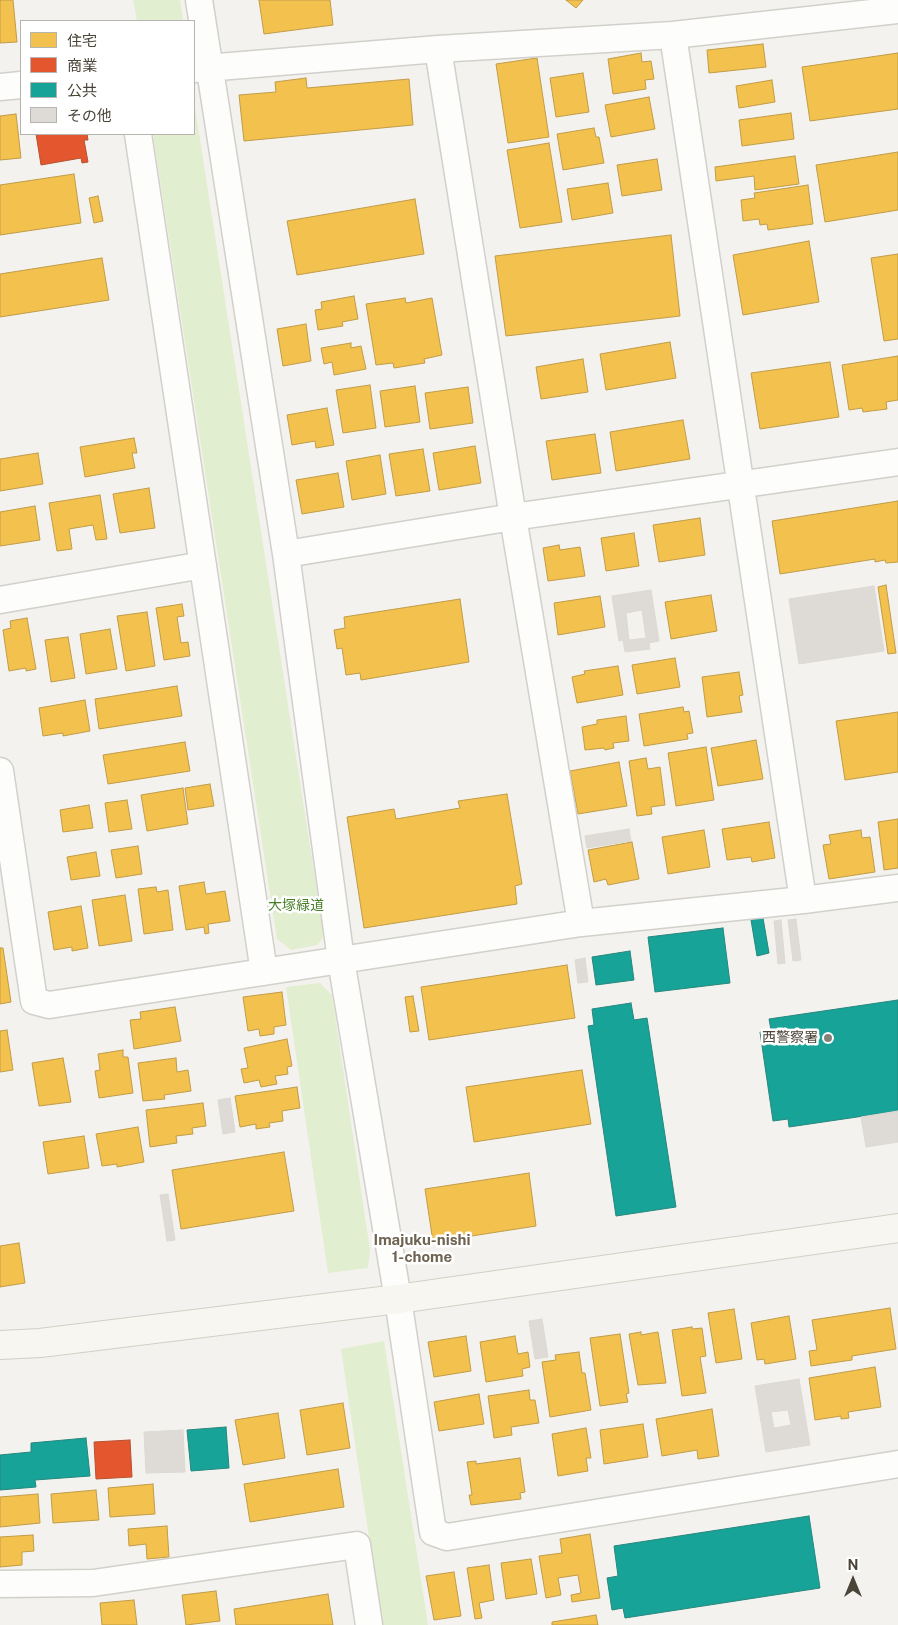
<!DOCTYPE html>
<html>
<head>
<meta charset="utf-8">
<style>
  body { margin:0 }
  #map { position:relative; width:898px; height:1625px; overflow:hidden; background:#f4f2ee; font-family:"Public Sans","Noto Sans JP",sans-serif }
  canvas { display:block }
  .legend { position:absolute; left:20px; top:20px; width:175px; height:115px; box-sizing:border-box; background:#fff; border:1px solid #b7b4b0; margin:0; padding:6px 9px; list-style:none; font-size:15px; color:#4b4439 }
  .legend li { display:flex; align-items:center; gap:10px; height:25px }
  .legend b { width:25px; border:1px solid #b7b4b0 }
  .north { position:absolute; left:828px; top:1555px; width:50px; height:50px; -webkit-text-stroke:4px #fff; paint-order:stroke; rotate:0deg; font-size:14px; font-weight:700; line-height:20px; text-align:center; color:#4b4439 }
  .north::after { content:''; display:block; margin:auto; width:18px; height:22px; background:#4b4439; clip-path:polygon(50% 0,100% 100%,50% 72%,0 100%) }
</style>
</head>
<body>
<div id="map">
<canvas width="898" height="1625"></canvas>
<ul class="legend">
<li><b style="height:14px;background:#f2c14e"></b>住宅</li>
<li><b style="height:14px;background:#e4572e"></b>商業</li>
<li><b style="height:14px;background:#17a398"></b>公共</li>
<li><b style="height:14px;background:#dedbd6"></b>その他</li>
</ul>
<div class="north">N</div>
</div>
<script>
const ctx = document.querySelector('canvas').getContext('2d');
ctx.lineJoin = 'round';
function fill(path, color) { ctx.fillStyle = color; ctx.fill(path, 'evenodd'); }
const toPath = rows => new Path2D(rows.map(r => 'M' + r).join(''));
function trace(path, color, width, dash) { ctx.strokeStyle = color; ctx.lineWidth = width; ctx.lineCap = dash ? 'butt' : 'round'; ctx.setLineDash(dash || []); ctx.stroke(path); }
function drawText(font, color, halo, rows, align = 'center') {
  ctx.font = font + ' "Public Sans","Noto Sans JP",sans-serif'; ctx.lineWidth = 5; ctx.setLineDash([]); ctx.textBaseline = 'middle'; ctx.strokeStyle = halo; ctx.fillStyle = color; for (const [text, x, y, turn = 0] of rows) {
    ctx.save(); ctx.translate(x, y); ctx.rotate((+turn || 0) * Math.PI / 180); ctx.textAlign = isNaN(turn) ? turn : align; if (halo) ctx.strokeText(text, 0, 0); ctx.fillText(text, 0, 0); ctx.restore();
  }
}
fill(toPath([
  [133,0,180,0,183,21,137,21],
  [194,101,324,936,317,945,291,950,277,939,153,134,194,134],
  [320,983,332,995,370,1250,368,1268,328,1273,286,987],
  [384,1341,428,1625,382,1625,341,1349]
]), '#e1eecf');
const homes = toPath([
  [0,0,13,0,17,42,0,43,0,0],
  [259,0,330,0,333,25,264,34,259,0],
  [566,0,583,0,576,8,566,0],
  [763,44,766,67,709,73,707,50,763,44],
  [641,53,642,62,651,61,654,79,645,80,646,89,613,94,608,59,641,53],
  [898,53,898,109,810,121,802,67,898,53],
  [537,58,549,137,508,143,496,64,537,58],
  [583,73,589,112,556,117,550,78,583,73],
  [306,78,307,88,409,79,413,125,244,141,239,95,276,92,275,82,306,78],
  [772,80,775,102,739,108,736,86,772,80],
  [649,97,655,129,611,137,605,105,649,97],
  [791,113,794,139,742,146,739,120,791,113],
  [16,114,21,158,0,160,0,116,16,114],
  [594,128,596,137,599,137,604,163,563,170,557,134,594,128],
  [549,143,562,222,520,228,507,150,549,143],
  [898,152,898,210,825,222,816,165,898,152],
  [795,156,799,184,755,190,754,176,716,181,715,167,795,156],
  [657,159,662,190,622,196,617,165,657,159],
  [74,174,81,223,0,235,0,185,74,174],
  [608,183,613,213,572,220,567,189,608,183],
  [808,185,813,224,768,230,767,224,760,225,759,219,743,221,741,200,755,198,754,193,808,185],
  [98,196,103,221,94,223,89,198,98,196],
  [415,199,424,254,297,275,287,221,415,199],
  [671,235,680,316,506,336,495,256,671,235],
  [809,241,819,302,743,315,733,255,809,241],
  [898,254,898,339,884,341,871,258,898,254],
  [102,258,109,300,0,317,0,274,102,258],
  [354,296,358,319,342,322,343,326,318,330,315,310,322,309,321,302,354,296],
  [405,298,406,303,432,298,442,355,424,359,425,363,394,368,393,363,376,365,366,304,405,298],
  [306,324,311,361,283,366,277,329,306,324],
  [670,342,676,378,606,390,600,354,670,342],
  [351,343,351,348,361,346,366,369,334,375,332,362,324,364,321,348,351,343],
  [898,356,898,400,886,402,887,409,863,412,862,408,849,410,842,365,898,356],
  [583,359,588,392,541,399,536,367,583,359],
  [830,362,839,417,760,429,751,373,830,362],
  [370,385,376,428,343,433,336,390,370,385],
  [415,386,420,422,385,427,380,391,415,386],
  [468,387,473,423,430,429,425,393,468,387],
  [327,408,334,445,316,448,315,441,292,445,287,415,327,408],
  [683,420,690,459,616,471,610,432,683,420],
  [595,434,601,473,552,480,546,441,595,434],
  [134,438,137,453,132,453,135,468,85,477,80,447,134,438],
  [475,446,481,483,439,490,433,453,475,446],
  [423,449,430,491,396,496,389,454,423,449],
  [38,453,43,484,0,491,0,459,38,453],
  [380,455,386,494,352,500,346,461,380,455],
  [338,473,344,507,302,514,296,480,338,473],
  [149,488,155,528,120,533,113,494,149,488],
  [100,495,107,539,96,540,93,525,69,529,72,549,57,551,49,503,100,495],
  [898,501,898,562,886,563,885,560,875,562,875,559,780,574,772,521,898,501],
  [35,506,40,540,0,546,0,512,35,506],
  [700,518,705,555,659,562,653,525,700,518],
  [634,533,639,566,606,571,601,538,634,533],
  [559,545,560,550,580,547,585,576,548,581,543,548,559,545],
  [886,585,896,653,888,654,878,587,886,585],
  [711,595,717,631,671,639,665,602,711,595],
  [600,596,605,627,558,635,554,603,600,596],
  [460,599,469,662,361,680,360,673,346,675,342,648,337,649,334,630,345,628,344,617,460,599],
  [182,604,184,616,177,617,181,643,188,642,190,656,164,660,156,608,182,604],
  [147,612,155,666,126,671,117,616,147,612],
  [27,618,36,669,26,671,26,668,9,671,3,630,11,628,10,621,27,618],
  [110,629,117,669,86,674,80,634,110,629],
  [68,637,75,678,51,682,45,640,68,637],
  [675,658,680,687,637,694,632,665,675,658],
  [618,666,623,695,577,703,572,677,585,674,584,671,618,666],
  [739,672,743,695,739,696,742,712,707,717,702,677,739,672],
  [177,686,182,716,99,729,95,699,177,686],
  [85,700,90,731,63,736,63,733,43,736,39,708,85,700],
  [683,707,684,712,689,711,693,733,687,734,688,739,644,746,639,714,683,707],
  [898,712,898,772,845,780,836,721,898,712],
  [626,716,629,741,613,743,614,748,605,750,604,748,585,750,582,727,597,724,597,720,626,716],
  [756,740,763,779,718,786,711,748,756,740],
  [185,742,190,771,108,784,103,755,185,742],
  [706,747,714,800,676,806,668,753,706,747],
  [646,758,648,769,660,767,665,805,651,807,652,814,637,816,629,761,646,758],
  [619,762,627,806,578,814,570,771,619,762],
  [210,784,214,806,188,810,185,788,210,784],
  [183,788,188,824,147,831,141,795,183,788],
  [507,794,522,884,515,886,517,904,364,928,347,817,394,809,396,819,460,808,458,801,507,794],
  [127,800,132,829,109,832,105,803,127,800],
  [89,805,93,828,63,832,60,810,89,805],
  [898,819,898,868,884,870,878,822,898,819],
  [769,822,775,858,752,862,751,857,727,860,722,829,769,822],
  [704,830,710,867,668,874,662,837,704,830],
  [861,830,862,838,870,837,875,872,829,879,823,845,831,844,829,835,861,830],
  [632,842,639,879,608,885,606,879,594,882,588,850,632,842],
  [138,846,142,874,116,878,111,850,138,846],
  [96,852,100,876,71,880,67,857,96,852],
  [204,882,206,894,225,891,230,921,208,924,209,933,205,934,204,927,186,930,179,886,204,882],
  [156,887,157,892,168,890,173,930,144,934,138,889,156,887],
  [125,895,132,941,99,946,92,900,125,895],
  [81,906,88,948,72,951,72,947,54,950,48,912,81,906],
  [0,948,3,948,11,1002,0,1004,0,948],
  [567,965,575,1018,429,1040,421,987,567,965],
  [282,992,286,1025,274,1027,274,1034,260,1036,259,1029,248,1031,243,997,282,992],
  [413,996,419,1031,410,1032,405,997,413,996],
  [175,1007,181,1041,134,1049,130,1020,141,1019,140,1012,175,1007],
  [7,1030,13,1070,0,1072,0,1031,7,1030],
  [287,1039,292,1066,287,1067,288,1074,275,1076,277,1084,261,1087,259,1080,244,1083,241,1069,248,1068,244,1048,287,1039],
  [123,1050,123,1057,128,1057,133,1093,99,1098,95,1071,100,1070,98,1054,123,1050],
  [63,1058,71,1102,39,1106,32,1063,63,1058],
  [176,1058,177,1072,188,1070,191,1091,164,1095,165,1099,143,1101,138,1063,176,1058],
  [582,1070,591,1124,474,1142,466,1087,582,1070],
  [297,1087,300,1108,282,1111,283,1121,269,1123,270,1127,256,1129,256,1124,240,1127,235,1096,297,1087],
  [203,1103,206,1126,192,1128,193,1134,176,1136,177,1143,150,1147,146,1110,203,1103],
  [138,1127,144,1162,117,1167,117,1164,102,1166,96,1134,138,1127],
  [84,1136,89,1168,48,1174,43,1142,84,1136],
  [284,1152,294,1211,181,1229,172,1170,284,1152],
  [529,1173,536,1226,433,1242,425,1189,529,1173],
  [19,1243,25,1283,0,1287,0,1246,19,1243],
  [890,1308,896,1349,852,1356,852,1360,811,1366,809,1351,817,1350,812,1320,890,1308],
  [734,1309,742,1359,716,1363,708,1313,734,1309],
  [789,1316,796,1359,765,1364,764,1359,757,1360,751,1323,789,1316],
  [692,1327,692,1329,702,1328,706,1356,700,1357,706,1393,682,1396,672,1330,692,1327],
  [641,1332,641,1335,658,1332,666,1383,638,1385,629,1334,641,1332],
  [620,1334,629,1393,626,1394,628,1402,600,1406,590,1338,620,1334],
  [466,1336,471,1371,434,1377,428,1342,466,1336],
  [515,1336,518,1354,528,1352,530,1367,522,1369,523,1376,486,1382,480,1342,515,1336],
  [579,1352,582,1373,585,1373,591,1410,550,1417,542,1362,556,1360,555,1355,579,1352],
  [875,1367,881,1407,848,1412,849,1418,841,1419,841,1416,815,1420,809,1378,875,1367],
  [529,1390,530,1400,535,1400,539,1423,511,1427,512,1435,494,1438,488,1396,529,1390],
  [479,1394,484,1424,439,1431,434,1402,479,1394],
  [343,1403,350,1448,307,1455,300,1410,343,1403],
  [712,1409,719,1456,698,1459,697,1450,662,1456,656,1419,712,1409],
  [278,1413,285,1458,243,1465,235,1420,278,1413],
  [643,1424,648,1457,604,1464,600,1430,643,1424],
  [586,1428,591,1458,586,1458,588,1471,558,1476,552,1434,586,1428],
  [520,1458,525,1492,520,1493,521,1499,471,1505,469,1495,472,1495,467,1462,476,1461,476,1464,520,1458],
  [338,1469,344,1507,250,1522,244,1484,338,1469],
  [153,1484,155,1514,110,1517,108,1488,153,1484],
  [96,1490,99,1520,53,1523,51,1494,96,1490],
  [38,1494,40,1523,0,1527,0,1497,38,1494],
  [167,1526,169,1557,147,1559,146,1544,129,1546,128,1529,167,1526],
  [590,1534,600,1598,572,1602,571,1595,581,1593,578,1575,558,1578,561,1595,546,1598,539,1556,562,1553,560,1539,590,1534],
  [33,1535,34,1551,22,1552,22,1565,0,1567,0,1537,33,1535],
  [531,1559,537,1594,506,1599,501,1563,531,1559],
  [489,1565,494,1600,479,1603,482,1618,475,1619,467,1568,489,1565],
  [454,1572,461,1616,434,1620,426,1576,454,1572],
  [216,1591,220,1621,186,1625,182,1595,216,1591],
  [328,1594,333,1625,236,1625,234,1609,328,1594],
  [134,1600,137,1625,102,1625,100,1603,134,1600],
  [596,1615,598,1625,552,1625,552,1622,596,1615]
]);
fill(homes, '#f2c14e');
trace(homes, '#c09c48', 1);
const shops = toPath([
  [36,134,87,134,88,140,84,140,88,162,82,163,81,158,41,165,36,134],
  [130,1440,132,1477,96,1479,94,1442,130,1440]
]);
fill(shops, '#e4572e');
trace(shops, '#b65131', 1);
const public = toPath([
  [763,918,769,953,757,956,751,920,763,918],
  [723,928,730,983,655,992,648,937,723,928],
  [630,951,634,980,596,985,592,957,630,951],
  [898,1000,898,1111,789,1127,788,1119,773,1121,760,1032,771,1030,769,1019,898,1000],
  [631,1003,634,1020,647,1018,676,1207,616,1216,588,1026,594,1025,592,1009,631,1003],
  [226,1427,229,1468,191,1471,187,1430,226,1427],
  [86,1438,90,1476,35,1480,36,1487,0,1490,0,1455,31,1452,31,1443,86,1438],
  [809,1516,820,1588,625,1618,623,1608,612,1610,607,1578,618,1576,614,1546,809,1516]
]);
fill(public, '#17a398');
trace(public, '#27867c', 1);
const building = toPath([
  [874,586,884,651,799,664,789,599,874,586],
  [651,590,659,641,649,643,650,649,625,652,623,640,619,641,612,596,651,590],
  [642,610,646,638,629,640,626,613,642,610],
  [629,829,631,841,587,848,585,836,629,829],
  [796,919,801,960,793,961,788,920,796,919],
  [781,920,785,963,778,964,774,921,781,920],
  [585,958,588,982,578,983,575,960,585,958],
  [230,1098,235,1132,223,1134,218,1100,230,1098],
  [898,1111,898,1142,866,1147,861,1117,898,1111],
  [168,1194,175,1240,167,1241,160,1195,168,1194],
  [542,1319,548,1357,535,1359,529,1321,542,1319],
  [799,1379,810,1445,766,1452,755,1386,799,1379],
  [788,1410,791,1425,774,1428,771,1412,788,1410],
  [183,1430,185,1472,146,1473,144,1432,183,1430]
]);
fill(building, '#dedbd6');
trace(building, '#dcd9d4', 1);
const street = toPath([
  [199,0,286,554,341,960,398,1299,433,1532,447,1537,898,1464],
  [673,35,803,900],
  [438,49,513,517,581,923],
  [194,69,438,49,673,35,898,10],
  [0,87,21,85],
  [138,134,264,972],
  [286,554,513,517,898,462],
  [0,600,203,565],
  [0,771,34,1001,49,1005,581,923,803,900,898,888],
  [0,1584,93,1583,357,1545,369,1625]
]);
const secondary = toPath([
  [0,1345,40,1343,398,1299,898,1228]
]);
trace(street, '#d2d0cb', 29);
trace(secondary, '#d3cfc5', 30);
trace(street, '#fdfdfc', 26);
trace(secondary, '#f7f6f1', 28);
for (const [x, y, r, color] of [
  [828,1038,5,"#868178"]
]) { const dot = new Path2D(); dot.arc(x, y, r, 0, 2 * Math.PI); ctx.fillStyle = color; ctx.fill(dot); trace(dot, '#fff', 2); }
drawText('14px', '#4a7f2a', '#fff', [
  ["大塚緑道",296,906]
]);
drawText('14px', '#4b4439', '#fff', [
  ["西警察署",818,1038]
], 'right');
drawText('bold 15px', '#6e6250', '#fff', [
  ["Imajuku-nishi",422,1240],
  ["1-chome",422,1257]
]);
</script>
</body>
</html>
